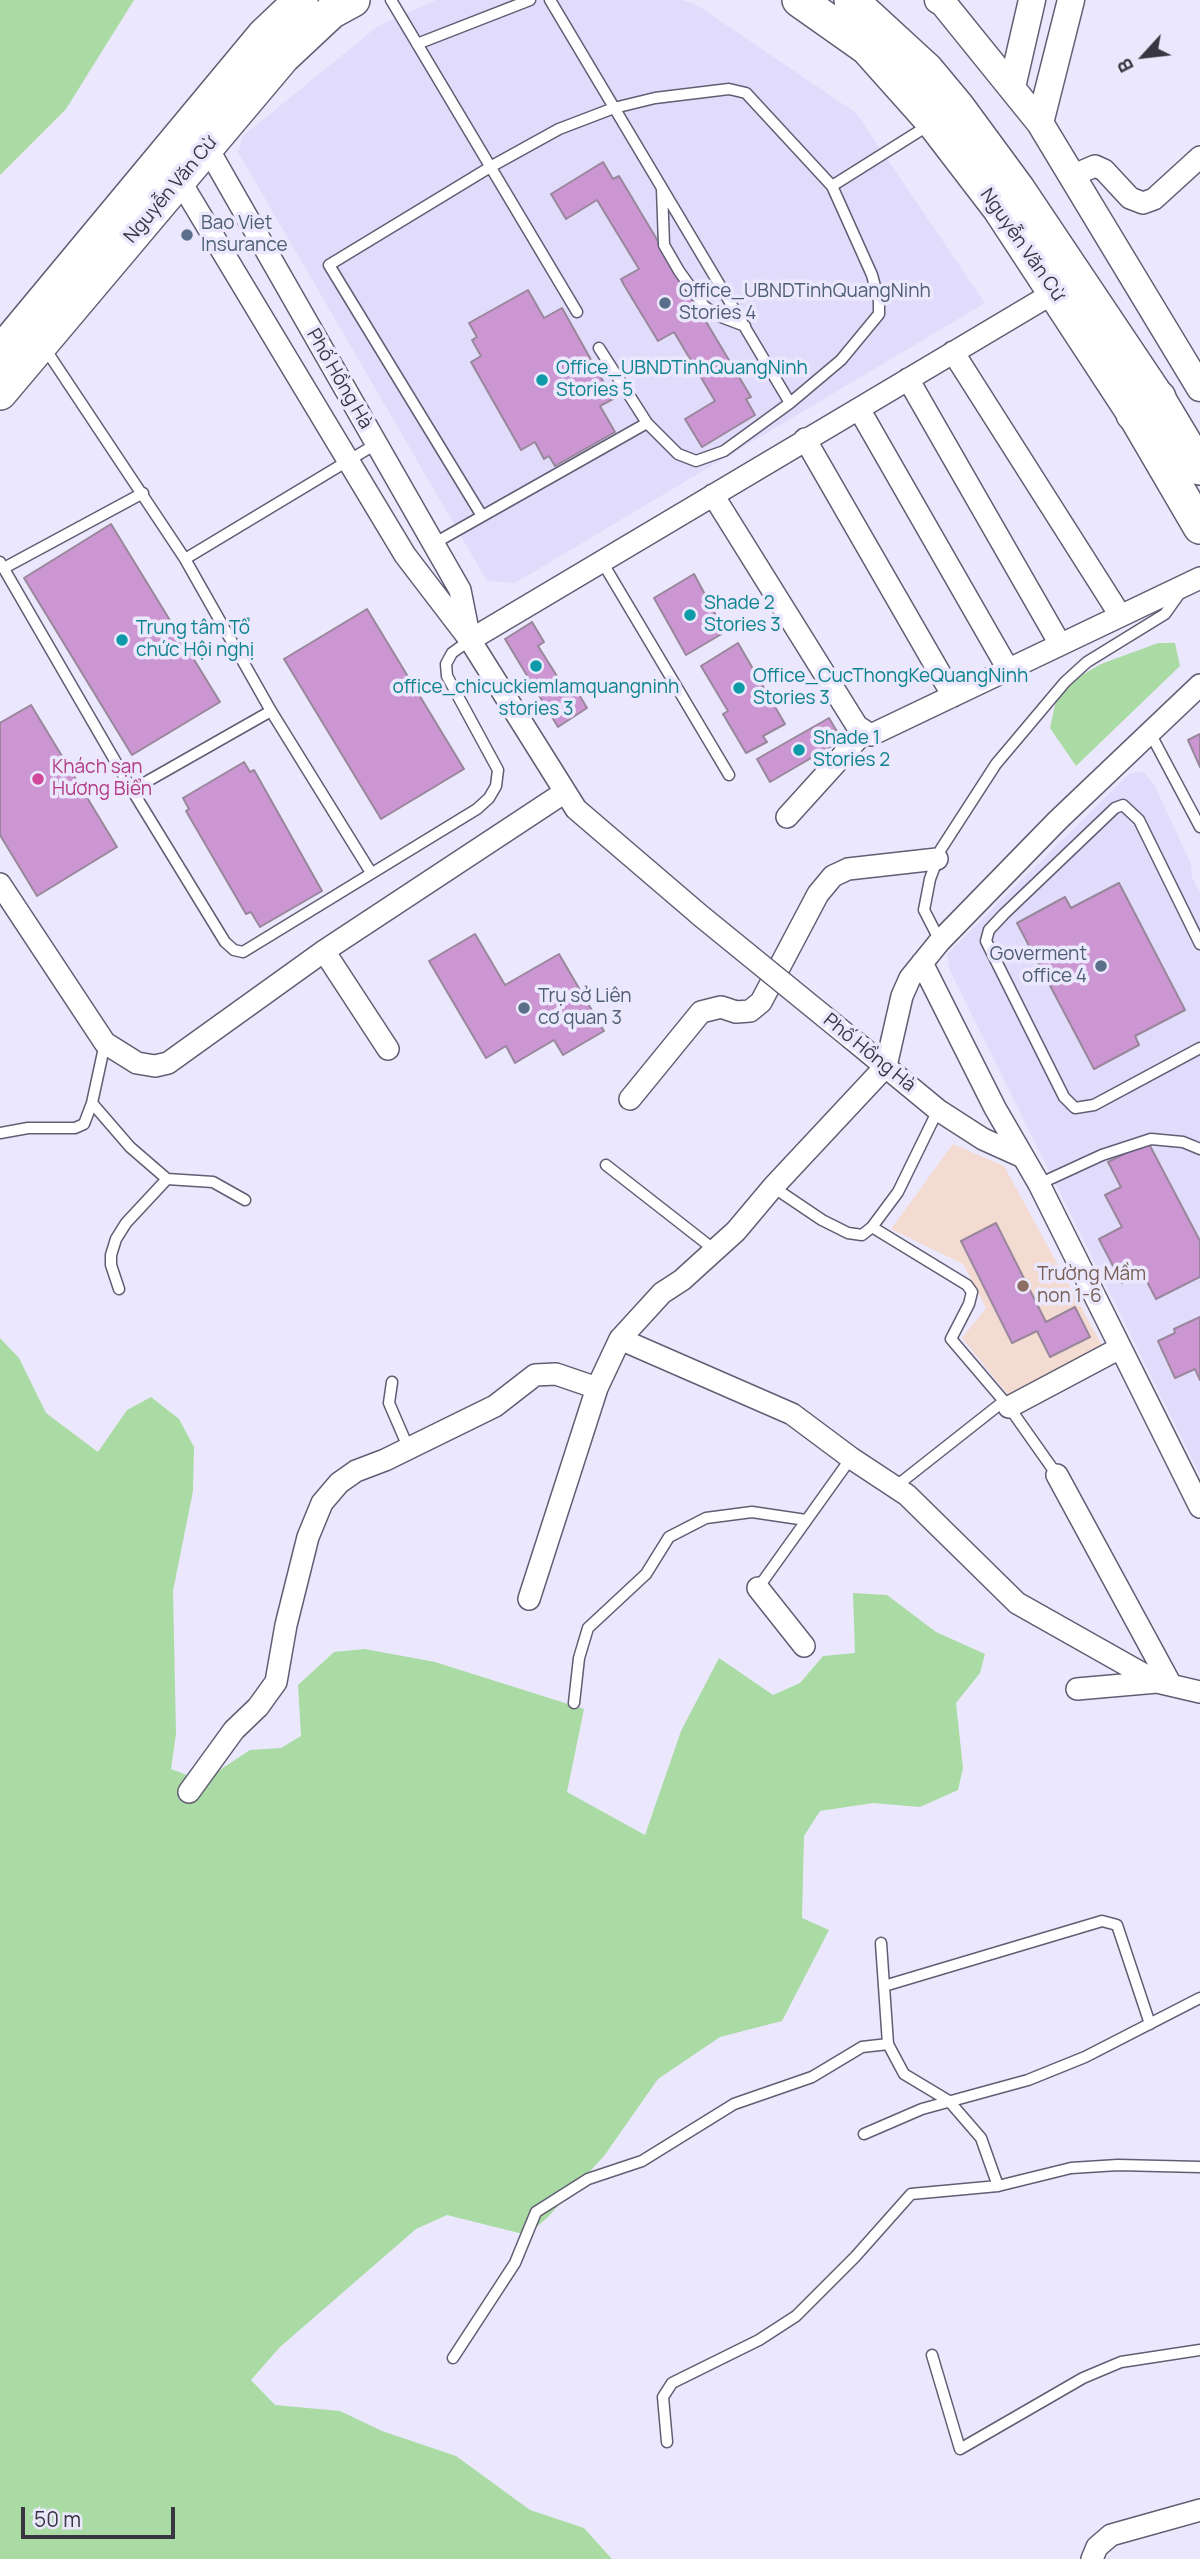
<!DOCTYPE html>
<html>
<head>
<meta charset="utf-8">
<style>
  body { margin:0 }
  #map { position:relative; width:1200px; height:2559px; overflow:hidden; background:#ebe8fd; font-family:Manrope,sans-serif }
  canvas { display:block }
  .north { position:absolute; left:1109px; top:21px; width:70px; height:70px; -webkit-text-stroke:5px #ebe8fd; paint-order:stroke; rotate:243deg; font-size:19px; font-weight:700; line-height:28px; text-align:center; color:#383640 }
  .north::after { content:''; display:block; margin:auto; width:24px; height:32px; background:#383640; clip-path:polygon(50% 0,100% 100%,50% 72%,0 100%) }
  .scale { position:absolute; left:21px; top:2507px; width:154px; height:32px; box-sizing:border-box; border:4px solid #383640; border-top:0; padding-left:9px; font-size:21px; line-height:24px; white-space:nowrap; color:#383640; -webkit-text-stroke:5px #ebe8fd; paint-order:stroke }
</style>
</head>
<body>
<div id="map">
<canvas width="1200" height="2559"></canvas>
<div class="north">B</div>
<div class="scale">50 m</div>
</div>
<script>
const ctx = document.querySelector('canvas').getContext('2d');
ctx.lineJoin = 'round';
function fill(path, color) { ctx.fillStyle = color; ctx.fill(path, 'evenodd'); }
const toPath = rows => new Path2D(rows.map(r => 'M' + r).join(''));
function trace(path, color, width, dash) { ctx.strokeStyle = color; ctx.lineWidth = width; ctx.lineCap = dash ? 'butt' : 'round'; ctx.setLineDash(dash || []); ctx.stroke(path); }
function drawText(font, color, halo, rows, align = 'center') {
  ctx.font = font + ' Manrope,sans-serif'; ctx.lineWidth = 7; ctx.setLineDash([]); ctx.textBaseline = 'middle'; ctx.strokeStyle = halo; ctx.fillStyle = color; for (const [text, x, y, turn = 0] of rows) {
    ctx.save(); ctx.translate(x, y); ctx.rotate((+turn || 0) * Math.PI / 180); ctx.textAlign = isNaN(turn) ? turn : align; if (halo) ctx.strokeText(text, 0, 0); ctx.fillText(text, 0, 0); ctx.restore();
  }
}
fill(toPath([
  [436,0,682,0,697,5,856,113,985,303,515,583,487,581,238,152,243,136,378,26],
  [1142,771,1154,784,1191,864,1192,877,1200,893,1200,1475,950,971,947,954,1129,774]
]), '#e1dbfc');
fill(toPath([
  [953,1144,1004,1166,1103,1347,1008,1395,962,1338,986,1308,963,1264,891,1229]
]), '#f3dbd1');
fill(toPath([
  [0,0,134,0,66,109,0,175],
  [1158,643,1175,643,1180,666,1076,766,1050,728,1055,705,1065,685,1101,664],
  [0,1338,19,1358,46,1413,98,1452,127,1410,151,1397,179,1419,194,1447,193,1491,173,1591,176,1734,171,1769,203,1781,250,1750,281,1748,301,1736,298,1685,334,1652,365,1649,435,1662,584,1709,567,1792,645,1835,681,1731,719,1658,773,1695,800,1683,823,1656,855,1653,853,1593,887,1595,936,1632,985,1654,980,1673,956,1703,963,1768,958,1790,920,1807,873,1803,820,1811,804,1836,802,1918,829,1930,782,2021,720,2037,658,2079,604,2156,547,2218,527,2235,447,2215,416,2229,280,2347,251,2380,275,2405,340,2411,382,2431,456,2456,530,2510,584,2528,612,2559,0,2559]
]), '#aadba4');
const building = toPath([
  [603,162,613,179,619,176,751,397,746,399,755,415,702,447,685,419,715,401,674,332,658,341,624,285,621,279,639,269,597,200,566,219,551,194,603,162],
  [528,290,544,318,562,308,613,399,600,406,615,432,555,466,549,456,544,459,535,442,521,450,471,362,481,356,472,340,477,337,469,323,528,290],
  [111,524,220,702,132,755,24,578,111,524],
  [694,574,725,632,686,655,654,598,694,574],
  [367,609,464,769,381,819,284,659,367,609],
  [532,622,544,642,538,646,567,692,574,686,587,708,558,727,505,639,532,622],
  [738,643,785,724,763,736,767,742,746,753,723,714,728,711,701,666,738,643],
  [31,705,117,847,37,896,0,835,0,723,31,705],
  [829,718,842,740,770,782,757,759,829,718],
  [1200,734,1200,767,1188,740,1200,734],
  [244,762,250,772,254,770,322,891,260,927,251,912,246,914,186,811,189,809,183,798,244,762],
  [1119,883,1185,1010,1135,1036,1139,1045,1094,1069,1017,923,1065,897,1071,908,1119,883],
  [475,934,505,985,559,954,604,1031,563,1055,554,1040,515,1063,506,1046,486,1058,429,961,475,934],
  [1148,1142,1200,1241,1200,1277,1156,1299,1142,1272,1122,1283,1099,1239,1122,1227,1105,1195,1121,1187,1108,1162,1148,1142],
  [996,1223,1046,1322,1075,1307,1090,1337,1050,1357,1037,1331,1012,1343,961,1241,996,1223],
  [1200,1317,1200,1380,1195,1369,1175,1378,1158,1341,1175,1333,1174,1329,1200,1317]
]);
fill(building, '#cc96d2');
trace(building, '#99879b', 2);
const service = toPath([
  [391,0,577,312],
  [550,0,790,403],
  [417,44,530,0],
  [832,186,929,125],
  [662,189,664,245,679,271,704,306,716,315,745,326],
  [44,347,185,559,271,711,370,871],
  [482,516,329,265,492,166,559,129,614,108,655,98,729,89,746,93,832,186,872,275,879,301,879,314,841,360,790,403,724,451,696,461,678,454,647,423,599,348],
  [433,544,647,423],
  [185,559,376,444],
  [601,560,729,775],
  [0,562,132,790,225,942,234,950,243,952,477,809,489,798,496,786,498,770,447,676,446,664,452,653,470,640],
  [4,568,143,493],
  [1149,731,1200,827],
  [132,790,271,711],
  [940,941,924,910,930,879,941,849,996,764,1065,682,1087,662,1165,614,1182,590],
  [1200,944,1139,820,1123,805,1115,808,1004,914,989,930,986,941,1064,1097,1075,1108,1094,1105,1200,1048],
  [105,1043,92,1103,130,1147,167,1179,213,1182,245,1200],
  [0,1133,28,1128,75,1128,84,1124,92,1103],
  [606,1165,716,1251],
  [1039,1184,1102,1155,1151,1139,1183,1142,1200,1149],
  [773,1187,822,1220,848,1233,862,1235,872,1227,898,1192,938,1110],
  [872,1227,967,1285,972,1292,969,1304,951,1339,1009,1407,1057,1475],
  [119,1289,111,1265,111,1255,116,1239,126,1223,167,1179],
  [392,1382,389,1403,408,1447],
  [895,1487,1004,1401],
  [758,1588,851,1458],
  [574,1703,579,1658,588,1628,646,1574,669,1537,706,1518,752,1512,806,1520],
  [881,1943,888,2044,904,2074,949,2101,981,2138,998,2186],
  [884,1986,1102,1921,1117,1925,1150,2024],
  [864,2134,922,2109,1028,2080,1085,2057,1200,1998],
  [932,2355,960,2449,1083,2378,1121,2362,1200,2350],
  [453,2358,515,2263,536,2212,588,2179,642,2161,734,2104,812,2077,862,2047,888,2044],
  [667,2442,663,2397,672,2383,759,2340,796,2316,855,2257,911,2194,998,2186,1071,2168,1118,2165,1200,2167]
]);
const minor = toPath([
  [199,141,207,147,460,590,469,635],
  [174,171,405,555,470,640,576,809,701,916],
  [1074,175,1095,166,1104,170,1130,198,1143,203,1154,199,1200,157],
  [953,352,1120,615],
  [908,379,1060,644],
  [859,409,1008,669],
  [805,439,953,696],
  [713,495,857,726,871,735,1200,578],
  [470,640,1055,292],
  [787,817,864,732],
  [0,884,105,1043,137,1063,155,1066,168,1063,324,951,565,792],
  [324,951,388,1049],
  [922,963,995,1108,1039,1184,1200,1507],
  [852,1039,938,1110,983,1139,1023,1157],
  [630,1099,701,1012,721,1007,736,1012,750,1011,761,1002,818,894,833,876,848,869,937,859],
  [620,1339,792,1414,851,1458,907,1495,1017,1603,1157,1682,1200,1692],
  [1009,1407,1120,1348],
  [1057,1475,1171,1685],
  [758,1588,804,1646],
  [529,1599,597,1388,620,1339,662,1293,682,1280,736,1231,773,1187,886,1066,902,996,910,978,940,941,1058,820,1200,685],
  [1077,1689,1157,1682],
  [189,1792,234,1730,258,1707,276,1682,286,1625,308,1537,322,1503,339,1483,356,1471,385,1460,495,1406,535,1375,556,1374,597,1388],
  [1092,2559,1097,2547,1111,2535,1200,2510]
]);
const tertiary = toPath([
  [938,0,943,3,1040,123,1200,388],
  [1012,87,1032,0],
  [1040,123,1071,0]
]);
const primary = toPath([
  [799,0,867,48,933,122,999,208,1134,414,1200,527],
  [851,0,927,70,957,106,1018,189,1158,398,1200,468],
  [0,353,264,35,301,0],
  [0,393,283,57,331,12,353,0]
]);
const trunk = toPath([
  [1134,414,1158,398]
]);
trace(service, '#615d73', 13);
trace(minor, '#615d73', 24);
trace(tertiary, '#615d73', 29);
trace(primary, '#615d73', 36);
trace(trunk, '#615d73', 38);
trace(service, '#fff', 10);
trace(minor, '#fff', 21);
trace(tertiary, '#fff', 26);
trace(primary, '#fff', 33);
trace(trunk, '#fff', 35);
const minorBridge = toPath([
  [701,916,852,1039]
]);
trace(minorBridge, '#615d73', 24, []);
trace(minorBridge, '#fff', 21);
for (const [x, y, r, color] of [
  [187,235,7,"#5c6f8a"],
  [665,303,7,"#5c6f8a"],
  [542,380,7,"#0f9aa8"],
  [690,615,7,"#0f9aa8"],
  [122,640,7,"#0f9aa8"],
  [536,666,7,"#0f9aa8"],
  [739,688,7,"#0f9aa8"],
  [799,750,7,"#0f9aa8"],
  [38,779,7,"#d1479c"],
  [1101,966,7,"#5c6f8a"],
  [524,1008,7,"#5c6f8a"],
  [1023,1286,7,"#8d6e63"]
]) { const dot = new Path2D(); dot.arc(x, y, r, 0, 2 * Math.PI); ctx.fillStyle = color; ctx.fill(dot); trace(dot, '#ebe8fd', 2.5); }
drawText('19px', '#383640', '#ebe8fd', [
  ["Nguyễn Văn Cừ",171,190,-50],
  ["Nguyễn Văn Cừ",1022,245,55],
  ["Phố Hồng Hà",339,379,60],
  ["Phố Hồng Hà",869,1053,39]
]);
drawText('19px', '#4e5e75', '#ebe8fd', [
  ["Bao Viet",201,224],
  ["Insurance",201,246],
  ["Office_UBNDTinhQuangNinh",679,292],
  ["Stories 4",679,314],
  ["Goverment",1087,955,"right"],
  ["office 4",1087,977,"right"],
  ["Trụ sở Liên",538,997],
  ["cơ quan 3",538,1019]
], 'left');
drawText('19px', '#0d838f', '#ebe8fd', [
  ["Office_UBNDTinhQuangNinh",556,369],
  ["Stories 5",556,391],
  ["Shade 2",704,604],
  ["Stories 3",704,626],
  ["Trung tâm Tổ",136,629],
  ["chức Hội nghị",136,651],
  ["Office_CucThongKeQuangNinh",753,677],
  ["Stories 3",753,699],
  ["office_chicuckiemlamquangninh",536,688,"center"],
  ["stories 3",536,710,"center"],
  ["Shade 1",813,739],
  ["Stories 2",813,761]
], 'left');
drawText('19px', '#b23c85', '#ebe8fd', [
  ["Khách sạn",52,768],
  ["Hương Biển",52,790]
], 'left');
drawText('19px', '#785e54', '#ebe8fd', [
  ["Trường Mầm",1037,1275],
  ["non 1-6",1037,1297]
], 'left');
</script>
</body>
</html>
